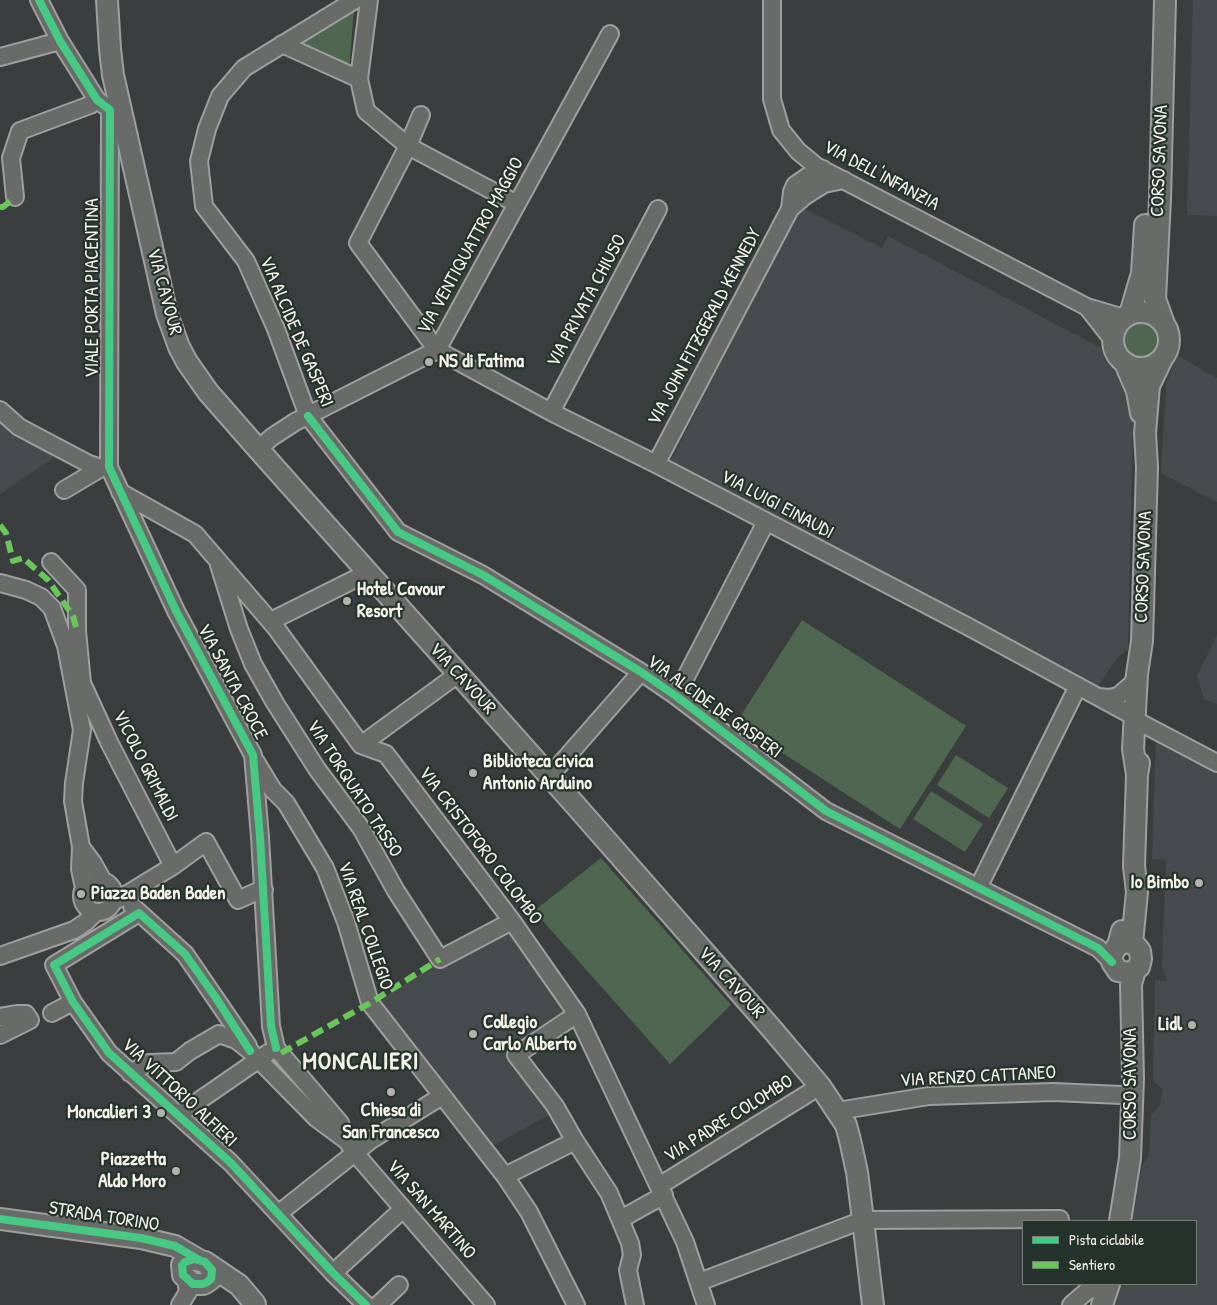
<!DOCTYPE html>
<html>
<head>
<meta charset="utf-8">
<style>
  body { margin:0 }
  #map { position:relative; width:1217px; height:1305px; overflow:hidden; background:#3a3e3e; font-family:"Patrick Hand",sans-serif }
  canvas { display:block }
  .legend { position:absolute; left:1022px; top:1220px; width:175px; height:65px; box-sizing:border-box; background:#26332d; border:1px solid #787f78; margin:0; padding:6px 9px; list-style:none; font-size:15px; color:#f4f1e8 }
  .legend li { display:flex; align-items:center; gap:10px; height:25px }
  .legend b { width:25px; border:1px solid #787f78 }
</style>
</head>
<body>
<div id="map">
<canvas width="1217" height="1305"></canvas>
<ul class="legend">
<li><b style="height:6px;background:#46c982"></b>Pista ciclabile</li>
<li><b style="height:6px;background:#6ac65a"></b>Sentiero</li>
</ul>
</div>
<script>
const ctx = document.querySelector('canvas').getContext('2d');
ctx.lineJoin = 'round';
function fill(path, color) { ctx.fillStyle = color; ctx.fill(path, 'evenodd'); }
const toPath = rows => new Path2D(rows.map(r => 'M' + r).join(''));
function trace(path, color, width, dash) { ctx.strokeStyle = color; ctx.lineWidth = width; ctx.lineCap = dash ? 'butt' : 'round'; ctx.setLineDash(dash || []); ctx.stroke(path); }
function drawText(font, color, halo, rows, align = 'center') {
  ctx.font = font + ' "Patrick Hand",sans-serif'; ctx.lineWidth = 4.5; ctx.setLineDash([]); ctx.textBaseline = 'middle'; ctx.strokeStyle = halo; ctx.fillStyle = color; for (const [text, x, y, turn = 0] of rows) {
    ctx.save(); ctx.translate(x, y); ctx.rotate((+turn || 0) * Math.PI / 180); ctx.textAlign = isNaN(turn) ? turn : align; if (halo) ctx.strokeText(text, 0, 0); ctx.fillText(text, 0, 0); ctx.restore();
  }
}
fill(toPath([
  [1193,0,1217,0,1217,216,1187,215],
  [801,207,882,248,888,236,1101,348,1106,361,1117,375,1133,414,1128,649,1117,658,1095,691,834,553,671,460],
  [1177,355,1217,378,1217,502,1161,473,1166,384],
  [0,415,56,451,52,459,0,494],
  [1217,635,1217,704,1204,699,1197,676],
  [1156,739,1217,769,1217,1305,1114,1305,1121,1284,1196,1284,1196,1221,1132,1221,1142,1166,1149,1156,1151,1116,1160,1105,1163,1089,1155,1083,1153,1078,1155,980,1167,981,1162,966,1166,860,1152,859],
  [508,925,573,1014,515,1054,554,1112,489,1148,378,1002,444,958]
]), '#484b4d');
fill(toPath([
  [354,9,349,71,290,44],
  '1120 340a20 20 0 1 1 40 0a20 20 0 1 1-40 0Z',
  [802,620,966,726,900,829,736,723],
  [956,755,1008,788,989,818,937,785],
  [931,791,983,824,965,852,913,819],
  [601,858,731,1005,670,1064,534,911]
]), '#4f6751');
const minor = toPath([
  [39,0,60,41,97,100,104,105],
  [355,0,244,68,220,96,207,129,199,161,204,206,246,261,276,329,308,416,398,532,483,575,641,672,676,696,826,811,1098,948,1112,962],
  [369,0,359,79,366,111,408,146,517,204],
  [772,0,772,99,781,130,798,151,816,166,1087,307,1124,318],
  [282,44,359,79],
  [0,57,60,41],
  [110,110,109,467,176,611,253,755,260,837,271,1026,276,1048,340,1123,347,1141,355,1153,486,1305],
  [421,115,408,146,358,243,437,350,551,412,656,464,967,626,1135,717],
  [15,197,11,158,20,131,90,105,97,100],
  [790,209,792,192,795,185,811,174,823,169],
  [1087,307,1113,340],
  [0,410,19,427,89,464,101,468,109,467],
  [551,412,658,209],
  [258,449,272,437,295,422,437,350,610,34],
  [656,464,790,209,805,196,824,184,844,180],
  [64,490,101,468],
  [120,492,195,534,276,628,361,745,386,754,512,921,577,1014,685,1242,706,1305],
  [51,562,77,590,77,631,82,683,109,742,173,866],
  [219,565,239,629,253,664,275,703,317,769,361,828,396,891,440,959,512,921],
  [0,583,26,590,41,597,52,608,66,646,82,730,74,783,73,801,81,847,80,869,84,888],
  [271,621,367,573],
  [676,696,766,522],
  [1099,697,1109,698,1118,696,1132,684,1137,674],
  [1143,724,1217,763],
  [361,745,458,674],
  [256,762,273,790,286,803,325,868,346,922,370,1003,505,1176,529,1212,576,1305],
  [549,777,641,672],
  [81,847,93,863,103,881],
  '82 896a16 16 0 1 1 32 0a16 16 0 1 1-32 0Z',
  [978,888,1078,686],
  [114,898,119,899,124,896,173,866,206,842,238,900,258,891,264,890],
  [132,906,185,954,248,1046],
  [139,913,54,965,73,1002,109,1053,231,1163,333,1273,366,1305],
  [0,956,74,930,86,922,96,912],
  [52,1013,73,1002],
  [577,1014,516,1055,555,1106,575,1141,609,1193,630,1243,632,1255,628,1270,635,1305],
  [0,1017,17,1014,26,1014,30,1020,0,1035],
  [130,1073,149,1063,176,1062,190,1051,219,1034,236,1040,250,1051,316,1118,347,1141],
  [837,1111,929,1096,1054,1092,1121,1095],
  [180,1117,184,1111,268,1053],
  [505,1176,575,1141],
  [659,1186,820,1086],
  [278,1214,371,1140,442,1096],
  [621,1219,664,1195],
  [333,1273,403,1209],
  [699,1282,863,1220,1060,1219],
  [180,1305,188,1292,186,1279],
  [378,1305,399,1285],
  [1071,1305,1087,1291,1098,1287,1108,1286]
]);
const major = toPath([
  [107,0,110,49,113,75,167,314,179,347,187,362,208,392,258,449,577,807,771,1028,820,1086,846,1125,850,1140,857,1172,863,1220,873,1305],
  '1113 340a28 28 0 1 1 56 0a28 28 0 1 1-56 0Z',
  [1130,314,1142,273,1145,225],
  [1163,321,1155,299,1160,199,1165,0],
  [1125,363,1137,391,1141,413],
  [1137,775,1133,749,1137,674,1142,641,1143,608,1147,467,1145,433,1149,386,1162,359],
  [1122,931,1118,945,1112,954,1112,962,1118,971,1130,973,1135,970],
  [1132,943,1137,892,1134,866,1137,775,1139,763],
  [1120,944,1127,942,1135,945,1140,951,1141,959,1139,967,1135,970,1131,984,1133,1079,1130,1158,1120,1221],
  [0,1219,141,1238,175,1246,199,1260],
  [194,1259,205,1262,212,1270,211,1279,207,1282,203,1284,193,1284,183,1275,182,1265,185,1262,194,1259],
  [205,1262,239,1285,255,1304],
  [1102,1305,1109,1284]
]);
trace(minor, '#9e9f9e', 20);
trace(major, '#9e9f9e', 24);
trace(minor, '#686b67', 16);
trace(major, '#686b67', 20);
trace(toPath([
  [0,207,3,207,12,200],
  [0,525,6,533,13,561,23,558,48,580,73,616,77,631],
  [281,1053,370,1003,440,959]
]), '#6ac65a', 6, [12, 6]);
trace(toPath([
  [39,0,60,41,97,100,110,110,109,467,176,611,253,755,260,837,271,1026,276,1048],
  [308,416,398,532,483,575,641,672,676,696,826,811,1098,948,1112,962],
  [250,1051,216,998,185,954,139,913,54,965,73,1002,109,1053,231,1163,333,1273,366,1305],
  [0,1219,141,1238,175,1246,199,1260],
  [194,1259,205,1262,212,1270,211,1279,207,1282,203,1284,193,1284,183,1275,182,1265,185,1262,194,1259]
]), '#46c982', 8);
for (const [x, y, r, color] of [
  [429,362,5,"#b3b2ac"],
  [347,601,5,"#b3b2ac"],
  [473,773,5,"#b3b2ac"],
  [1199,883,5,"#b3b2ac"],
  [81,894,5,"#b3b2ac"],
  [1192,1025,5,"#b3b2ac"],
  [473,1034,5,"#b3b2ac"],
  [391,1092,5,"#b3b2ac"],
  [161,1113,5,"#b3b2ac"],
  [176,1171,5,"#b3b2ac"]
]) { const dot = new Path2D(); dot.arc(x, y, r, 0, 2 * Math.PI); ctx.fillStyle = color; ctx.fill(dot); trace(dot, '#26332d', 2); }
drawText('19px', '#f4f1e8', '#26332d', [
  ["CORSO SAVONA",1160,161,-88],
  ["VIA DELL'INFANZIA",881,176,28],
  ["VIA VENTIQUATTRO MAGGIO",471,246,-61],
  ["VIALE PORTA PIACENTINA",93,288,-90],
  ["VIA CAVOUR",164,292,75],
  ["VIA PRIVATA CHIUSO",587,301,-62],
  ["VIA JOHN FITZGERALD KENNEDY",705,327,-62],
  ["VIA ALCIDE DE GASPERI",296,332,67],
  ["VIA LUIGI EINAUDI",777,505,28],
  ["CORSO SAVONA",1144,567,-88],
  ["VIA CAVOUR",462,679,48],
  ["VIA SANTA CROCE",232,682,62],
  ["VIA ALCIDE DE GASPERI",714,707,36],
  ["VICOLO GRIMALDI",145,766,63],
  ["VIA TORQUATO TASSO",354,789,57],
  ["VIA CRISTOFORO COLOMBO",480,846,53],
  ["VIA REAL COLLEGIO",365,926,71],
  ["VIA CAVOUR",731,983,48],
  ["VIA RENZO CATTANEO",978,1077,-3],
  ["CORSO SAVONA",1131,1084,-90],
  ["VIA VITTORIO ALFIERI",179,1093,43],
  ["VIA PADRE COLOMBO",729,1119,-32],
  ["VIA SAN MARTINO",431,1210,49],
  ["STRADA TORINO",104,1217,9]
]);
drawText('bold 19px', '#f4f1e8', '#26332d', [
  ["NS di Fatima",439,362],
  ["Hotel Cavour",357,590],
  ["Resort",357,612],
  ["Biblioteca civica",483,762],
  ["Antonio Arduino",483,784],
  ["Io Bimbo",1189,883,"right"],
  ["Piazza Baden Baden",91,894],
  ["Collegio",483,1023],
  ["Carlo Alberto",483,1045],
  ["Lidl",1182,1025,"right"],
  ["Chiesa di",391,1111,"center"],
  ["San Francesco",391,1133,"center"],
  ["Moncalieri 3",151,1113,"right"],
  ["Piazzetta",166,1160,"right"],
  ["Aldo Moro",166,1182,"right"]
], 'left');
ctx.letterSpacing = '1px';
drawText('bold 24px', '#f4f1e8', '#26332d', [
  ["MONCALIERI",361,1063]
]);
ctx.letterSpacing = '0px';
</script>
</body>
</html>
